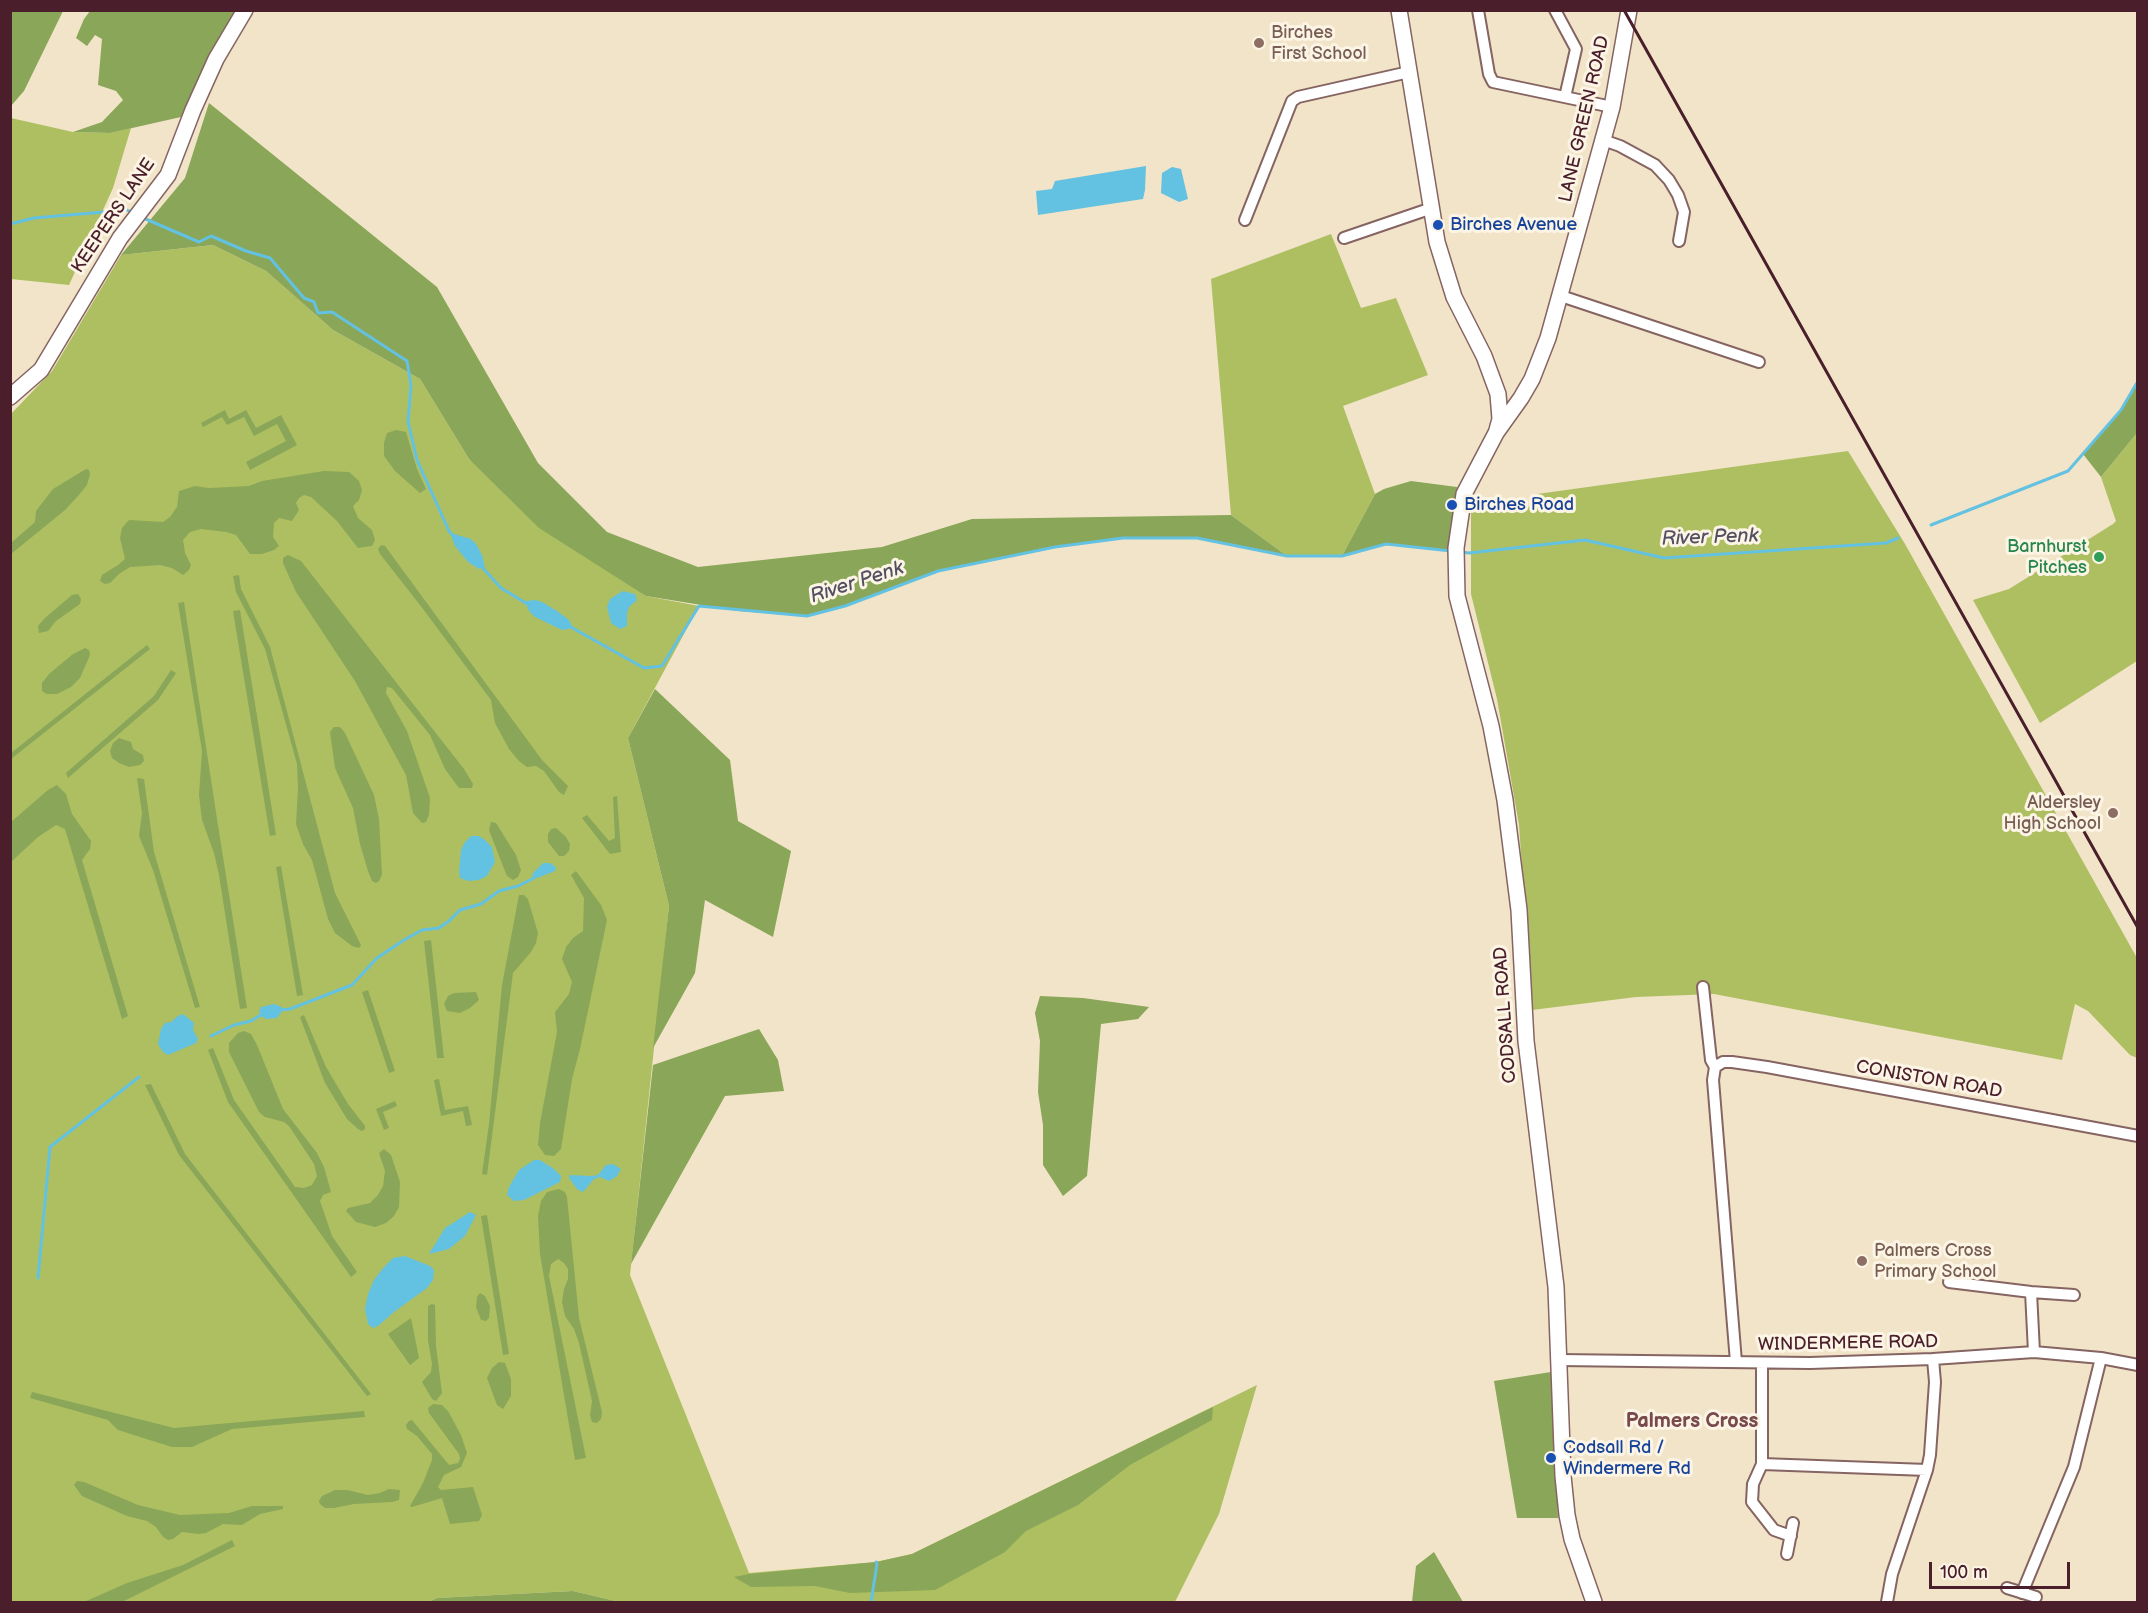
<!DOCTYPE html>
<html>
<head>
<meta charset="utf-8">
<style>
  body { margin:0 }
  #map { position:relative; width:2148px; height:1613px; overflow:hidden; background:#f2e4c8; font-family:"Balsamiq Sans",sans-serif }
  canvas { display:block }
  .frame { position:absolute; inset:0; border:12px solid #4a1f2b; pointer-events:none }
  .scale { position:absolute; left:1929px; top:1562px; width:141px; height:27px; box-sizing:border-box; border:3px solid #4a1f2b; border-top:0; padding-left:8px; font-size:18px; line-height:21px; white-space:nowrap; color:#4a1f2b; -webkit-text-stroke:4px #fcf5e5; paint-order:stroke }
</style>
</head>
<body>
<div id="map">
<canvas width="2148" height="1613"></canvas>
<div class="frame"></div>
<div class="scale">100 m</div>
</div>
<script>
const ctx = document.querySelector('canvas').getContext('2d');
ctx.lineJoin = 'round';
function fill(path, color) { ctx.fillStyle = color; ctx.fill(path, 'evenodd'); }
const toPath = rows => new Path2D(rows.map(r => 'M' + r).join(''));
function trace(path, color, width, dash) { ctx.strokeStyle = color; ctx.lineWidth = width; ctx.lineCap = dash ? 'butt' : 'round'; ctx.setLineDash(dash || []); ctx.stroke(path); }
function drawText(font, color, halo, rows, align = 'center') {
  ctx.font = font + ' "Balsamiq Sans",sans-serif'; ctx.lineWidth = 6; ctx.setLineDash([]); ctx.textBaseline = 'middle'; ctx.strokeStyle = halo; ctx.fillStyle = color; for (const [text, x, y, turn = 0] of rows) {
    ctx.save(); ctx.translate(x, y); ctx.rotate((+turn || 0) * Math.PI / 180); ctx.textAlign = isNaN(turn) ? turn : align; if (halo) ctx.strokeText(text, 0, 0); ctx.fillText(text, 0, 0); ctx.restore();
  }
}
fill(toPath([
  [11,118,73,132,110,133,131,128,113,188,69,285,11,279],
  [1331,234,1361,308,1396,298,1428,375,1343,406,1375,494,1342,556,1287,556,1231,515,1211,279],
  [213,245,266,271,333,330,420,379,469,459,646,596,699,606,628,738,669,906,630,1275,749,1573,876,1562,912,1554,1257,1385,1219,1514,1175,1602,620,1602,573,1591,437,1598,428,1602,11,1602,10,415,52,371,121,255],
  [2137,433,2137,661,2040,723,1973,600,2009,589,2113,524,2116,521,2101,477],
  [1848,451,1905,544,2137,958,2137,1058,2130,1055,2088,1011,2075,1004,2062,1060,1714,994,1636,997,1532,1010,1519,825,1497,699,1471,594,1471,500,1531,507,1537,494]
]), '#aebf62');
fill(toPath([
  [11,10,63,11,24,91,11,106],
  [90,11,236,11,214,47,181,117,110,133,73,132,102,122,123,100,116,91,98,85,102,39,95,35,87,46,76,38,84,19],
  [209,103,437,287,538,463,607,532,698,567,882,547,972,519,1231,515,1287,556,1197,538,1123,538,1055,547,938,571,845,606,807,616,738,611,646,596,539,528,469,459,420,379,333,330,266,271,213,245,121,255,185,178],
  [2137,381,2137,433,2101,477,2083,454,2121,410],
  [225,410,229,419,246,410,256,428,281,415,297,445,250,470,246,462,286,441,277,424,254,436,244,417,227,425,222,417,203,427,201,423],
  [396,430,406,432,417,469,426,489,420,493,395,471,384,456,384,443,387,433],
  [86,469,89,470,90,474,87,485,77,497,65,510,11,554,11,543,35,522,36,511,53,489],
  [324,471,349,472,359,481,362,490,359,500,353,506,358,518,372,530,375,540,372,546,358,548,337,521,311,497,304,495,299,498,296,503,299,510,292,521,279,518,274,523,273,537,279,546,274,550,262,554,250,554,236,535,226,532,201,529,190,532,183,540,185,553,191,565,189,570,183,575,172,568,160,565,130,567,119,574,110,583,105,584,100,581,102,575,118,565,125,559,120,538,122,528,129,520,163,522,170,517,177,507,179,491,195,486,209,488,249,486,262,481],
  [1411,481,1457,487,1452,551,1386,544,1342,556,1375,494,1384,489],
  [381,545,385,546,542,760,568,786,564,795,559,792,544,771,536,766,527,767,519,761,509,749,495,723,491,700,420,605,380,554,378,549],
  [288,555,301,561,464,769,473,784,472,788,459,788,445,769,430,735,392,688,387,687,386,693,407,731,430,798,429,815,426,822,422,823,413,813,406,775,355,681,296,592,283,563,283,558],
  [239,575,241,589,270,647,335,893,361,945,359,948,352,946,335,933,328,919,312,860,303,844,296,824,298,788,297,764,265,649,236,592,233,576],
  [78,594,81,599,80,604,56,621,48,631,39,633,38,626,45,618,72,595],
  [184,602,217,819,247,1008,240,1009,219,875,214,853,202,820,199,795,202,751,178,603],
  [240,610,276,835,270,836,233,611],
  [147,645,150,649,11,759,11,753],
  [85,648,89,650,90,655,80,678,71,687,57,694,47,694,42,691,42,683,49,674,73,654],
  [171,670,176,673,158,700,68,778,66,773,154,696],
  [655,689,730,760,738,821,791,851,773,937,705,900,695,973,653,1048,669,906,628,738],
  [334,727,340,727,345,733,374,795,379,819,382,875,379,881,376,883,372,881,368,871,360,844,353,808,335,768,330,732],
  [119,738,131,742,133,749,143,755,144,761,140,765,129,767,119,763,112,758,110,751,113,743],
  [137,778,144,779,154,852,200,1007,195,1008,153,870,139,836,142,813],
  [57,785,66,794,72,814,91,841,90,849,82,860,128,1016,122,1019,65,829,56,825,38,837,11,862,11,822,48,790],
  [617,796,621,852,610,854,582,818,587,815,609,841,615,838,613,797],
  [491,822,496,823,516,855,521,870,518,877,513,880,507,876,501,861,489,830],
  [556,828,566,837,570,844,569,851,564,856,559,856,548,842,548,834,551,829],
  [281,866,303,995,297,996,276,867],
  [576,871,601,905,607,920,580,1049,572,1079,561,1149,554,1156,545,1155,538,1145,540,1123,557,1032,555,1012,569,994,572,982,562,959,566,947,573,938,583,931,584,898,571,875],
  [519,895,524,895,528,899,538,933,536,943,531,952,513,973,487,1175,482,1174,489,1124,502,985],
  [431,940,444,1058,437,1058,424,941],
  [368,990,395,1071,389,1073,362,992],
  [476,992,479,1000,470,1008,460,1013,447,1011,444,1004,448,996,454,993],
  [1040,996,1083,998,1149,1007,1138,1019,1101,1024,1087,1176,1063,1196,1043,1165,1043,1125,1038,1092,1040,1041,1035,1013],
  [304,1015,326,1067,348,1104,365,1126,365,1129,362,1131,358,1129,347,1119,325,1083,300,1017],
  [759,1029,778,1060,784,1091,725,1096,631,1264,653,1065],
  [244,1031,251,1034,257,1045,283,1109,317,1153,324,1167,331,1192,323,1195,320,1201,332,1236,357,1272,351,1277,228,1102,208,1050,213,1048,234,1100,295,1187,304,1188,312,1185,317,1176,314,1164,289,1126,284,1122,265,1117,259,1112,229,1052,229,1043,238,1033],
  [439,1079,445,1110,468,1106,472,1125,466,1126,463,1111,441,1116,434,1080],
  [151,1084,185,1154,371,1394,367,1396,179,1155,145,1085],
  [395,1101,397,1106,383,1112,389,1128,384,1130,376,1109],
  [384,1149,391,1155,400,1182,399,1207,394,1216,386,1223,375,1227,356,1222,346,1211,348,1208,370,1203,378,1195,383,1186,385,1171,379,1153],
  [559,1189,565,1192,567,1197,579,1318,602,1412,601,1419,597,1423,592,1422,590,1415,592,1401,579,1343,574,1329,565,1316,562,1302,564,1289,568,1279,568,1269,564,1263,558,1259,551,1264,549,1276,586,1458,575,1460,540,1254,538,1216,541,1201,547,1192],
  [487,1215,509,1354,503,1355,481,1216],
  [480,1293,485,1296,490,1306,489,1318,486,1321,481,1320,476,1307,477,1297],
  [432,1304,435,1305,436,1346,442,1393,436,1401,432,1399,422,1382,431,1372,432,1364,428,1340,428,1306],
  [411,1318,419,1358,410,1365,388,1334],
  [499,1362,505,1363,511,1379,511,1396,503,1409,497,1405,487,1378,492,1368],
  [1551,1372,1558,1518,1517,1518,1494,1381],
  [32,1392,174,1428,364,1411,365,1417,232,1429,192,1447,172,1447,118,1430,108,1420,30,1398],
  [433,1404,442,1405,448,1411,461,1435,467,1453,461,1467,444,1475,438,1487,441,1490,473,1487,482,1515,479,1521,450,1524,442,1498,412,1507,410,1506,423,1483,432,1460,432,1454,417,1436,407,1429,406,1425,409,1421,412,1420,449,1465,458,1463,460,1459,459,1454,429,1413,428,1408],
  [1213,1407,1212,1420,1130,1465,1078,1505,1026,1531,1005,1552,935,1590,850,1593,815,1586,751,1587,734,1577,749,1574,876,1562,912,1554],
  [77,1481,84,1482,138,1505,180,1515,229,1513,252,1506,283,1506,283,1509,260,1514,242,1525,223,1524,206,1533,198,1534,182,1532,173,1539,168,1540,163,1537,156,1527,147,1521,127,1516,82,1496,74,1485],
  [389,1489,400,1490,399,1500,392,1502,354,1504,334,1508,325,1508,320,1504,319,1501,322,1496,335,1490,347,1490,368,1495,380,1493],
  [232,1540,235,1546,122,1602,84,1602,127,1583,183,1565],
  [1434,1552,1463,1602,1412,1602,1416,1566],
  [573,1591,620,1602,428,1602,437,1598]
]), '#8aa658');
fill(toPath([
  [1146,166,1145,190,1143,199,1038,215,1036,191,1052,189,1055,181],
  [1172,167,1181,169,1188,199,1179,202,1161,193,1162,173],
  [454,534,471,539,476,544,482,555,485,567,479,569,468,562,455,546,452,538],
  [623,591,635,594,637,600,629,607,627,613,627,626,620,629,611,623,607,607,610,599],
  [535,600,542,602,557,611,569,620,573,628,562,630,535,617,529,611,526,604,526,601],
  [471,836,479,836,485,840,492,847,495,862,487,876,479,880,468,881,460,878,459,872,461,850,465,842],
  [543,863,550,863,556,867,555,871,532,880,533,873],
  [274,1004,282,1007,282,1011,277,1018,266,1019,261,1016,259,1012,261,1007],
  [183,1014,194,1023,193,1030,198,1039,196,1043,168,1055,163,1052,158,1044,161,1029,165,1023,171,1022,178,1016],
  [534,1160,540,1160,554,1169,561,1176,560,1182,524,1200,514,1201,507,1195,509,1187,519,1170],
  [613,1164,621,1169,617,1176,609,1181,600,1177,594,1179,583,1192,577,1189,569,1178,570,1175,591,1176,598,1175,606,1165],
  [470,1212,476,1215,465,1236,449,1249,429,1254,445,1228],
  [405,1256,430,1266,434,1270,433,1280,427,1288,394,1312,378,1326,373,1328,368,1324,365,1309,368,1294,374,1280,384,1267,393,1258]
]), '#63c1e1');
trace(toPath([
  [141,217,199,242,211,236,246,251,270,258,304,298,314,302,318,313,332,312,407,361,411,385,408,422,417,460,449,531,456,539],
  [10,224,34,218,127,210,133,213],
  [1931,525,2068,471,2121,410,2138,381],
  [1461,552,1469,553,1585,540,1664,558,1886,543,1898,538],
  [481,566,501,588,529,605],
  [569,626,644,668,662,666,699,606,807,616,845,606,938,571,1055,547,1123,538,1197,538,1287,556,1342,556,1386,544,1451,551],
  [279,1010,290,1009,352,985,377,958,404,940,422,930,439,928,449,921,460,910,481,904,499,891,518,886,532,879],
  [211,1036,234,1025,251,1021,264,1013],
  [38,1278,50,1147,139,1077],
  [871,1602,877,1564,876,1562]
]), '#63c1e1', 3);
const street = toPath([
  [1478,10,1489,74,1493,82,1612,107],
  [1555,10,1576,49,1565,97],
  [1603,140,1620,146,1655,165,1669,180,1678,195,1684,212,1679,241],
  [1245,220,1292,101,1298,97,1409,72],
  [1344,238,1432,208],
  [1561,296,1759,362],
  [1703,987,1711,1060,1715,1067,1713,1080,1736,1362],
  [1715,1067,1723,1062,1732,1062,1767,1067,2138,1136],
  [1949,1282,2031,1292,2074,1295],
  [2031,1292,2034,1352],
  [1558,1360,1810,1363,1933,1359,2034,1352,2101,1358,2138,1365],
  [1762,1363,1762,1464,1753,1484,1752,1502,1774,1530,1791,1536],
  [1762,1464,1927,1470],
  [1787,1554,1793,1523],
  [2007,1588,2036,1597],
  [2022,1593,2074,1467,2101,1358],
  [1887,1602,1892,1574,1927,1470,1930,1455,1935,1382,1933,1359]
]);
const secondary = toPath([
  [1399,10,1437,242,1454,297,1484,356,1498,394,1500,419,1497,430],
  [10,397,41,370,120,238,168,175,193,110,216,59,245,10],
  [1594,1602,1572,1539,1567,1515,1563,1476,1556,1287,1526,1041,1519,910,1505,800,1491,726,1457,596,1456,548,1464,494,1496,433,1521,398,1532,379,1548,338,1612,107,1629,10]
]);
trace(street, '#856462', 14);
trace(secondary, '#856462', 18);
trace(street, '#fff', 10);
trace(secondary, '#fff', 15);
trace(toPath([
  [1624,10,2138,928]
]), '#4a1f2b', 3);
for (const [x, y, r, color] of [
  [1259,43,6,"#8d6e63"],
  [1438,225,6,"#1a4fb4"],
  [1452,505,6,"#1a4fb4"],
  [2099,557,6,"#2e9e5b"],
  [2113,813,6,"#8d6e63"],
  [1862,1261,6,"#8d6e63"],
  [1551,1458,6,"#1a4fb4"]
]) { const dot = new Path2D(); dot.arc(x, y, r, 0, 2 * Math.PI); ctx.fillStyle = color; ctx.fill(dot); trace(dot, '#fcf5e5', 2); }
drawText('18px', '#785e54', '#fcf5e5', [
  ["Birches",1271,33],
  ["First School",1271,54],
  ["Aldersley",2101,803,"right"],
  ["High School",2101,824,"right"],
  ["Palmers Cross",1874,1251],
  ["Primary School",1874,1272]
], 'left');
drawText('18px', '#4a1f2b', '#fcf5e5', [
  ["LANE GREEN ROAD",1585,119,-77],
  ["KEEPERS LANE",114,216,-56],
  ["CODSALL ROAD",1506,1015,-94],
  ["CONISTON ROAD",1929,1080,10],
  ["WINDERMERE ROAD",1848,1344,-1]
]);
drawText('18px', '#164399', '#fcf5e5', [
  ["Birches Avenue",1450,225],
  ["Birches Road",1464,505],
  ["Codsall Rd /",1563,1448],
  ["Windermere Rd",1563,1469]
], 'left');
drawText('18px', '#27864d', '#fcf5e5', [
  ["Barnhurst",2087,547],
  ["Pitches",2087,568]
], 'right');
drawText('italic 20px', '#525062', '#fcf5e5', [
  ["River Penk",1710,538,-2],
  ["River Penk",857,583,-18]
]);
drawText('bold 20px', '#794a4d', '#fcf5e5', [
  ["Palmers Cross",1692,1422]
]);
</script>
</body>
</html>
